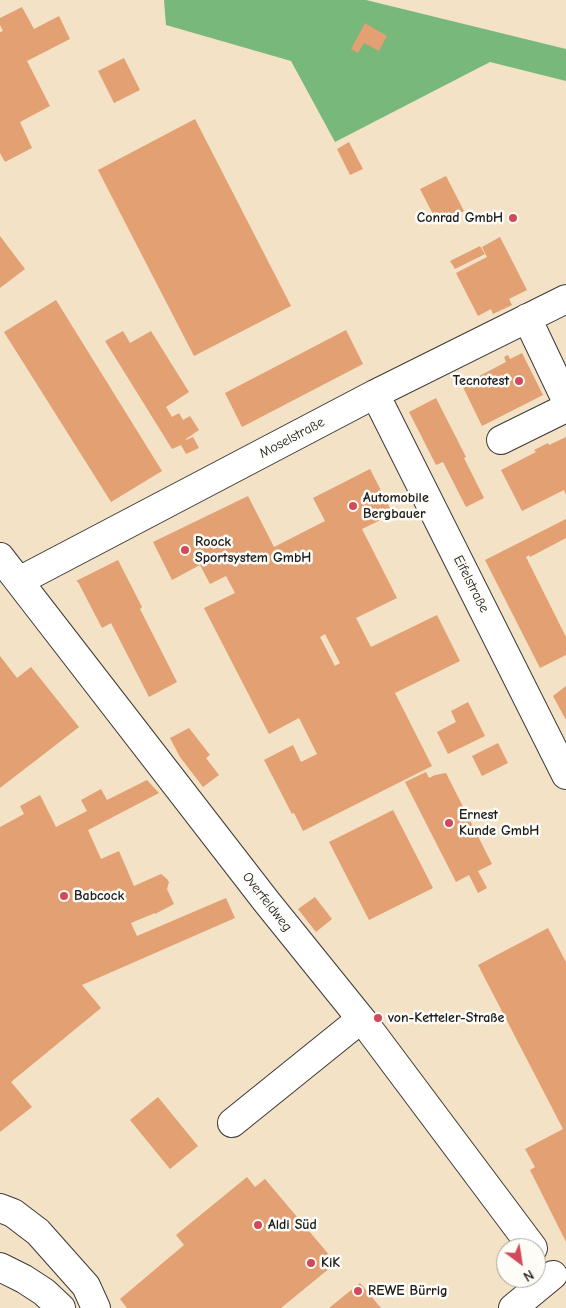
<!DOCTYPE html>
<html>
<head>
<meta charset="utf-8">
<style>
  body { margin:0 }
  #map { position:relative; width:566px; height:1308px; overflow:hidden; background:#f3e2c6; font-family:"Comic Neue",sans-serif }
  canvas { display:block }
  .north { position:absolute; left:496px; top:1238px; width:50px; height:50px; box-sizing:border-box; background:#fdfcf7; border:1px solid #a3a29f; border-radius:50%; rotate:149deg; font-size:14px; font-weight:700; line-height:20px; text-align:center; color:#1c1c1c }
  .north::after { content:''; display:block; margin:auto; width:18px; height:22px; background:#d1495b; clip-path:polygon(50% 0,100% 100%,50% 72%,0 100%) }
</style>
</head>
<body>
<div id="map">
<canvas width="566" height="1308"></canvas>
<div class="north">N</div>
</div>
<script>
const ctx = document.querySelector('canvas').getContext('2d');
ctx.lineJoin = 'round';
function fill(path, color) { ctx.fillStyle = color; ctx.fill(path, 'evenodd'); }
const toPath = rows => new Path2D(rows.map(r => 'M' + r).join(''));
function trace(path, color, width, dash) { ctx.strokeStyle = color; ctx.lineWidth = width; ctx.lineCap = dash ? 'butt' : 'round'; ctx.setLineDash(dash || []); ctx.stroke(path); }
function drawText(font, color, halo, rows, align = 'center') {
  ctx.font = font + ' "Comic Neue",sans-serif'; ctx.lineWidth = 5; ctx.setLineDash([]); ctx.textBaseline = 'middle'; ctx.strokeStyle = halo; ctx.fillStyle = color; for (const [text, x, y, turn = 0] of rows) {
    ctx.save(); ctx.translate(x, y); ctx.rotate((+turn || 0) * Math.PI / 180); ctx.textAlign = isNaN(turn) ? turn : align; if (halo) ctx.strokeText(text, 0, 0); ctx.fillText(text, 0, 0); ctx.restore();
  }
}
fill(toPath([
  [164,0,366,0,566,49,566,81,490,62,335,142,291,61,166,25]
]), '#78b87a');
fill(toPath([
  [22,7,34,29,59,16,70,39,27,61,50,106,20,122,32,148,5,162,0,153,0,32,3,31,0,25,0,18],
  [365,23,387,36,379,51,364,43,358,53,351,49],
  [124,58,140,90,114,103,98,71],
  [195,119,291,306,194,356,98,170],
  [349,142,363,169,350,175,337,149],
  [446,176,464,211,438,224,420,189],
  [0,236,25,269,0,288],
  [500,237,527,290,509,299,512,305,493,314,491,309,478,316,456,273,487,257,482,247],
  [480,246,485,254,455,269,450,261],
  [56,300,162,471,111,502,4,332],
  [346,330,363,364,242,427,225,393],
  [123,331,130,343,151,331,189,392,166,407,172,417,179,413,183,420,190,416,199,430,186,439,186,440,193,437,199,448,186,454,181,445,172,449,105,341],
  [522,353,543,395,482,426,462,385,506,362,504,357,508,355,510,359],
  [436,398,466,457,464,458,484,498,466,507,443,462,436,465,409,412],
  [566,437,566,495,564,490,522,511,501,470,536,452,534,450,548,443,549,445],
  [370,469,393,514,362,529,397,598,356,618,371,647,437,615,460,661,395,693,432,766,303,831,294,813,292,814,264,760,293,745,301,762,317,754,299,718,269,734,204,608,235,593,226,576,210,584,200,565,172,580,153,542,248,496,274,547,325,521,313,498],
  [325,634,340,663,335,666,320,637],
  [566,519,566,538,530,557,529,555,526,557,566,637,566,655,540,668,485,560],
  [118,560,142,607,140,609,177,682,149,697,111,623,102,628,78,582,76,581],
  [0,656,17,678,31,667,79,727,0,788],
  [566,686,566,720,553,696],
  [468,702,485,736,448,754,437,732,456,722,451,711],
  [189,728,210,755,206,758,219,775,203,787,180,757,170,738],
  [498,743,508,763,482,776,472,756],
  [426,772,429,778,435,775,446,773,492,864,478,871,487,888,478,893,469,875,456,882,405,782],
  [147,780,159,793,88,830,101,859,119,851,134,886,161,874,167,879,169,882,167,889,174,904,155,914,155,913,131,923,137,936,226,898,235,918,82,985,101,1008,11,1082,32,1107,0,1132,0,827,24,814,20,806,40,795,56,827,87,811,81,800,101,789,107,800],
  [393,810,433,888,369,920,329,842],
  [315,897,332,919,316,932,298,909],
  [548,928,566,962,566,1242,530,1170,535,1167,525,1149,563,1129,478,965],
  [158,1097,198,1146,170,1169,130,1120],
  [247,1177,255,1187,265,1179,336,1263,281,1308,127,1308,120,1299,184,1245,176,1235],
  [360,1283,381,1308,329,1308]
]), '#e2a073');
const minor = toPath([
  [527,318,566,400],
  [375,394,566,775],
  [501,440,566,408],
  [0,557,266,901,366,1025,533,1248],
  [19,581,375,394,566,299],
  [232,1123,361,1019],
  [0,1208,13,1213,38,1232,86,1286,96,1308],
  [0,1267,24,1279,44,1292,61,1308],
  [513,1308,553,1275]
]);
trace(minor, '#3c3a36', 30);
trace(minor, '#fff', 28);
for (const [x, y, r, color] of [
  [513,218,5,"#d1495b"],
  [519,381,5,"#d1495b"],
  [353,506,5,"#d1495b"],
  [185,550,5,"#d1495b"],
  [449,823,5,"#d1495b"],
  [64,896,5,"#d1495b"],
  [378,1018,5,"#d1495b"],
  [258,1225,5,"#d1495b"],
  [311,1263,5,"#d1495b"],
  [358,1291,5,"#d1495b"]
]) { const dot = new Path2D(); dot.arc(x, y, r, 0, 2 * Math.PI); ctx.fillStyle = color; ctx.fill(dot); trace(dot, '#fdfcf7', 2); }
drawText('bold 14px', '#1c1c1c', '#fdfcf7', [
  ["Conrad GmbH",503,218,"right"],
  ["Tecnotest",509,381,"right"],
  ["Automobile",363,498],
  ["Bergbauer",363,514],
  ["Roock",195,542],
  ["Sportsystem GmbH",195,558],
  ["Ernest",459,815],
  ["Kunde GmbH",459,831],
  ["Babcock",74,896],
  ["von-Ketteler-Straße",388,1018],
  ["Aldi Süd",268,1225],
  ["KiK",321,1263],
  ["REWE Bürrig",368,1291]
], 'left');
drawText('14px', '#1c1c1c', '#fdfcf7', [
  ["Moselstraße",292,438,-28],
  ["Eifelstraße",471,584,63],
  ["Overfeldweg",267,902,52]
]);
</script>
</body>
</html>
